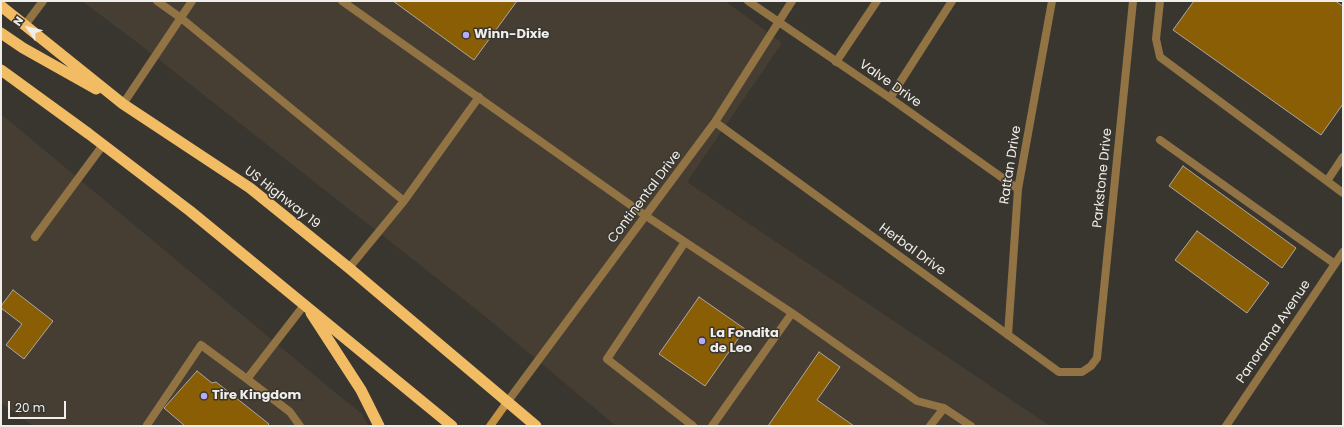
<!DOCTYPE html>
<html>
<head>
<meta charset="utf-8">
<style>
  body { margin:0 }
  #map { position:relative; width:1344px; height:427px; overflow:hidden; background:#393630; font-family:Poppins,sans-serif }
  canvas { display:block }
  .frame { position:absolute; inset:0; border:2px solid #f0eeea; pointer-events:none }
  .north { position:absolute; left:8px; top:8px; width:40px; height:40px; -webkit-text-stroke:3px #393630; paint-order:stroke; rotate:305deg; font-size:11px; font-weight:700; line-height:16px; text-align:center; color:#f0eeea }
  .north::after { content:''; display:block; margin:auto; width:14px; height:18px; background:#f0eeea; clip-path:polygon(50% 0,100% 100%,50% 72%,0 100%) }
  .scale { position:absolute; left:8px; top:401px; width:58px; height:18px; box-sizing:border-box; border:2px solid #f0eeea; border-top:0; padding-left:5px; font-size:12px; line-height:14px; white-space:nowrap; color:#f0eeea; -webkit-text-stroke:3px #393630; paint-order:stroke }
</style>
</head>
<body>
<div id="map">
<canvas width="1344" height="427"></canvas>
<div class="frame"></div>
<div class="north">N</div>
<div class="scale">20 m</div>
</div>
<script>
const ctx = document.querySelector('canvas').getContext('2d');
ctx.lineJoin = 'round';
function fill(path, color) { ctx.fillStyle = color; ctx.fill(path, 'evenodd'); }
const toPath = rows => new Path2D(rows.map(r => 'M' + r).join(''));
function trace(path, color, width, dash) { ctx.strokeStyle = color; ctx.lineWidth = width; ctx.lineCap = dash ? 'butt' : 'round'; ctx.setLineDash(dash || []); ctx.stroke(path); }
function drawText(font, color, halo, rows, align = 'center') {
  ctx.font = font + ' Poppins,sans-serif'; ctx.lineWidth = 3; ctx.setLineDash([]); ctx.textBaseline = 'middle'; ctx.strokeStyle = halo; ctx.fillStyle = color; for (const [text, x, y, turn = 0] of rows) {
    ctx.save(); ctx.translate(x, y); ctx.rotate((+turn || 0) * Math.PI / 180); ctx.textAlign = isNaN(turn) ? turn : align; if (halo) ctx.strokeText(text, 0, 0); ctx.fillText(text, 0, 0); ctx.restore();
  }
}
fill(toPath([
  [82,1,725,1,782,43,687,182,1050,426,616,426,481,313,134,40],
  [1,114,337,394,361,413,368,426,33,426,1,403]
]), '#463e33');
const building = toPath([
  [393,1,517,1,474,60,393,1],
  [1194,1,1335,1,1343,6,1343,104,1321,135,1173,30,1194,1],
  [1183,166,1296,248,1282,268,1169,186,1183,166],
  [1197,231,1269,283,1247,313,1175,260,1197,231],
  [13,290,53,321,24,359,6,345,22,324,1,308,1,306,13,290],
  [699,297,745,329,705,386,659,354,699,297],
  [819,352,840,367,817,400,854,426,768,426,819,352],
  [197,371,212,383,216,382,269,424,267,426,185,426,164,408,197,371]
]);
fill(building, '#895e04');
trace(building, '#ada8a1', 1);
trace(toPath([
  [157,1,181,18,404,201],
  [342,1,646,216,792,313],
  [1160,1,1156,39,1160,57,1343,193],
  [25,25,43,1],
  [123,104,192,1],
  [1160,140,1335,264],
  [1327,181,1343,157],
  [35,237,103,145],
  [685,242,607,359,693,426],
  [349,268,404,201,479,97],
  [148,426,147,425,201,345,247,379],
  [300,426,290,412,247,379,305,304],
  [712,426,792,313,917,401,944,408],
  [930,426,944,408,971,426]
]), '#917344', 8);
trace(toPath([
  [748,1,890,98,1018,189],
  [836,62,877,1],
  [890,98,952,1],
  [715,122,1059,372,1082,372,1091,366,1097,358,1133,1],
  [1008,335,1018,189,1052,1],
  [508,401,715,122,792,1],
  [1226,426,1343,252]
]), '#917344', 8);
trace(toPath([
  [490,426,508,401]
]), '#c49344', 8);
trace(toPath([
  [1,6,123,104,250,188,349,268,536,426],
  [1,33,23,48,96,89],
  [1,70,89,134,190,211,452,426],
  [311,313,361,390,379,426]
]), '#f2bc64', 11);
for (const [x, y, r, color] of [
  [466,35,4,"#b7abf7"],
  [702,341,4,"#b7abf7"],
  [204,396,4,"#b7abf7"]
]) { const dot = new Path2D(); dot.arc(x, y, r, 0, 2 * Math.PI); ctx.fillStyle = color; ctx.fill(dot); trace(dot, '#393630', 1.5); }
drawText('bold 13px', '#f0eeea', '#393630', [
  ["Winn-Dixie",474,35],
  ["La Fondita",710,334],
  ["de Leo",710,349],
  ["Tire Kingdom",212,396]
], 'left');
drawText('13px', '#f0eeea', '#393630', [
  ["Valve Drive",890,84,35],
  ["Rattan Drive",1011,165,-81],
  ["Parkstone Drive",1103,178,-84],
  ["Continental Drive",645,197,-53],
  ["US Highway 19",282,198,38],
  ["Herbal Drive",912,250,36],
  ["Panorama Avenue",1274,332,-56]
]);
</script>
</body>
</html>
